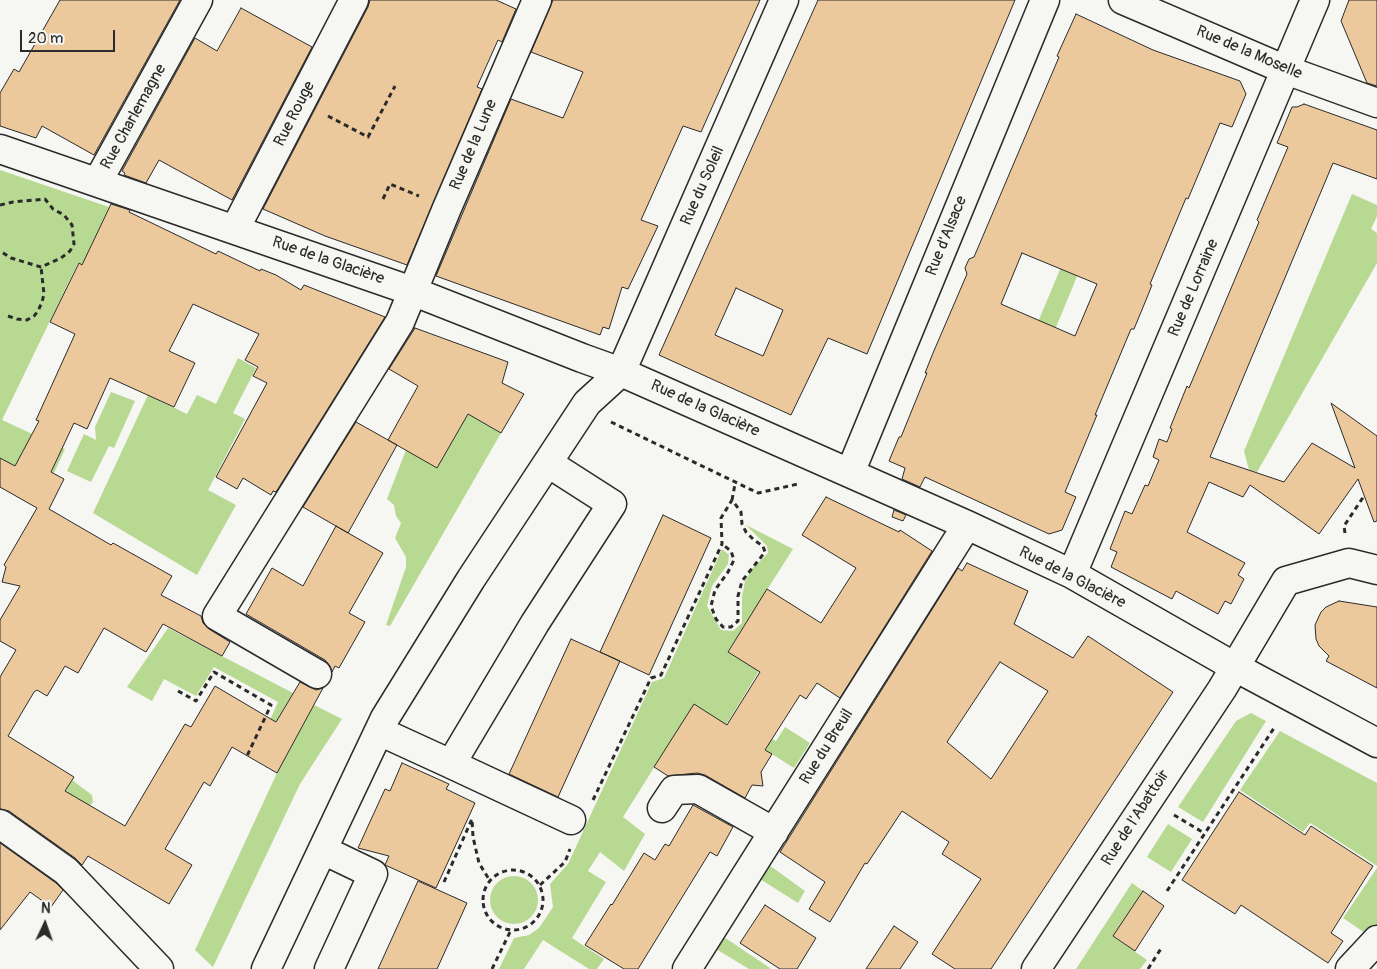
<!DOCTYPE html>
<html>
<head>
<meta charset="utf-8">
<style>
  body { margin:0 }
  #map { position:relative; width:1377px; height:969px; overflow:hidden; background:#f6f6f2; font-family:Pangolin,sans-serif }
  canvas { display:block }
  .north { position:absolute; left:20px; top:899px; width:50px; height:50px; -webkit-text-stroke:4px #f6f6f2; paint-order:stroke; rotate:3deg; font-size:14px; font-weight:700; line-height:20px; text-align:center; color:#2b2b2b }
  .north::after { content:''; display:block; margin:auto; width:18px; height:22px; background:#2b2b2b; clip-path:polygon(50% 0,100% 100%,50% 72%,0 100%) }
  .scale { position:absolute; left:20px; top:30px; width:95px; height:22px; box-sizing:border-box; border:2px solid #2b2b2b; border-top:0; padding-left:6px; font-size:15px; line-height:18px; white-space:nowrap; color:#2b2b2b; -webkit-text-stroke:4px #f6f6f2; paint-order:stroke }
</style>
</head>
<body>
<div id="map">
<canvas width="1377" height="969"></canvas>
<div class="north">N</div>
<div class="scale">20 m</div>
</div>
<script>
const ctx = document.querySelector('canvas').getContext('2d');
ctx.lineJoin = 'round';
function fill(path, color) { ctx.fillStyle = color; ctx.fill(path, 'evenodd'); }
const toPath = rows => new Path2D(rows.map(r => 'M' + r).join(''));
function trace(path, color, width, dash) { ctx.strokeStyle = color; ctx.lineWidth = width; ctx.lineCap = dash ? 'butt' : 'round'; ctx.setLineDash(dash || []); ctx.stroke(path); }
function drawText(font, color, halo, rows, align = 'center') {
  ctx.font = font + ' Pangolin,sans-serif'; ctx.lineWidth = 4.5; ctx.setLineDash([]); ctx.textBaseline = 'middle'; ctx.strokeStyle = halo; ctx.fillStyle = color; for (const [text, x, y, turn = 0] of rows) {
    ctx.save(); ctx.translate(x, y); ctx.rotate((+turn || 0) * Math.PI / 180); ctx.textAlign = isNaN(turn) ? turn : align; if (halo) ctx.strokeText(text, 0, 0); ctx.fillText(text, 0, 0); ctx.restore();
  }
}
fill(toPath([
  [1109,153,1125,160,1026,400,1003,405],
  [0,170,109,207,82,265,78,263,2,420,65,449,54,473,21,455,15,466,0,458],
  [1352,194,1377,205,1377,216,1371,229,1377,233,1377,263,1257,472,1249,470,1244,451],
  [238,358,256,368,233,413,245,419,208,490,236,505,197,575,93,513,148,395,187,414,197,395,216,404],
  [111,392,135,401,114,448,109,446,91,482,67,471,84,434,96,440,95,427],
  [468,414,501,433,390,626,386,625,406,567,406,557,395,538,401,523,396,516,394,505,387,499,406,450,437,468],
  [746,525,793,549,728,651,759,671,726,725,694,704,623,817,645,834,624,871,600,852,588,871,606,882,572,938,604,959,597,969,589,969,543,940,524,969,499,969,514,938,529,935,539,928,553,907,550,884,568,864,652,682,664,678,722,549,729,555,728,564,712,586,707,606,721,630,733,631,742,623,742,597,745,581,753,568,768,553,767,546],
  [168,628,293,693,253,759,278,702,214,667,196,696,164,679,152,701,127,687],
  [314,705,342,719,300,784,213,967,195,950,277,773],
  [1251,713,1266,721,1203,822,1178,807,1236,721],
  [785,727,810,743,794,768,764,749,770,738,776,741],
  [1280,731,1377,783,1377,866,1310,823,1303,832,1240,790],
  [72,780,92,795,93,802,80,818,44,827],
  [1168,824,1192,839,1171,872,1147,857],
  [769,865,805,891,798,903,760,879],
  [1377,868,1377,925,1368,935,1343,918],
  '490 900a24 24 0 1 1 48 0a24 24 0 1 1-48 0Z',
  [1132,883,1143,891,1113,936,1147,960,1140,969,1076,969],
  [724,937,770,968,770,969,749,969,716,949]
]), '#b8d992');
const building = toPath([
  [60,0,180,0,94,155,42,126,36,138,0,126,0,93,14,69,19,72,60,0],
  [370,0,496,0,516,9,502,42,498,40,477,87,482,89,407,265,325,236,263,209,368,7,370,0],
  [553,0,760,0,701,132,683,126,641,220,658,226,628,289,622,287,609,329,603,327,600,335,436,276,511,99,563,118,583,72,531,52,553,0],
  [818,0,1015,0,867,354,828,338,791,415,659,355,818,0],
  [736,288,783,310,763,356,715,335,736,288],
  [1349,0,1377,0,1377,86,1367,83,1341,21,1349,0],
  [241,8,312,47,232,200,159,160,146,183,124,175,125,173,122,171,195,38,217,51,241,8],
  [1076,14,1153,50,1240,81,1246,94,1232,127,1220,123,1188,199,1186,198,1150,284,1152,285,1146,300,1134,329,1131,329,1095,415,1097,415,1065,492,1076,497,1062,530,1049,534,925,477,920,487,902,479,905,468,889,461,899,437,901,437,927,373,925,373,933,353,967,274,965,268,969,259,974,257,1059,57,1057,56,1076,14],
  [1022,253,1097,284,1075,336,1001,304,1022,253],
  [1304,104,1377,130,1377,179,1333,163,1210,457,1284,482,1312,443,1355,468,1331,403,1377,436,1377,521,1374,522,1358,479,1319,534,1250,485,1243,497,1209,482,1187,532,1245,563,1238,575,1244,579,1231,604,1225,601,1218,614,1176,591,1172,599,1111,567,1117,552,1110,549,1125,511,1132,514,1145,485,1148,486,1159,460,1153,457,1159,439,1167,442,1172,429,1170,428,1187,386,1189,388,1259,222,1257,220,1288,147,1277,143,1292,107,1297,107,1304,104],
  [111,204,130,210,129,212,216,254,218,251,260,271,261,269,276,275,301,290,304,285,385,317,276,492,273,491,271,495,243,478,237,489,216,477,267,383,253,376,258,367,245,360,259,334,193,304,169,351,195,363,174,407,110,378,87,429,74,423,51,472,64,479,49,509,111,545,113,543,172,576,161,595,201,616,203,623,209,629,230,642,222,656,163,624,146,652,104,628,78,673,65,666,47,696,37,690,34,692,8,736,74,777,65,791,125,826,185,724,191,727,215,686,276,722,300,682,316,690,323,688,277,773,232,747,210,786,204,782,165,849,192,865,169,904,88,856,82,865,75,858,9,811,0,809,0,677,16,650,0,641,0,620,20,586,2,582,6,567,4,565,37,508,0,487,0,458,15,466,39,421,36,420,75,334,50,322,79,263,82,265,111,204],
  [415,328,508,362,502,383,524,394,501,433,468,414,437,468,388,440,418,386,389,369,415,328],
  [356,422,397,445,348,533,303,507,356,422],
  [826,497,899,532,900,530,932,551,840,698,817,683,806,699,800,695,765,750,772,754,761,772,763,786,752,785,745,798,705,775,697,773,668,776,654,767,694,704,727,725,760,672,728,652,767,589,821,623,856,568,802,535,826,497],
  [894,510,906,515,903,521,892,517,894,510],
  [663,515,711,538,649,675,600,652,663,515],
  [336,526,383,553,349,613,365,622,339,668,335,666,332,672,330,666,325,660,246,614,272,568,303,586,336,526],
  [967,563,1028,591,1014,624,1073,658,1088,636,1173,692,991,969,955,969,932,954,981,879,942,854,949,842,902,811,867,864,865,863,830,922,809,909,825,882,780,852,958,568,962,571,967,563],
  [1000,662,1048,691,991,779,947,742,1000,662],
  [1339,601,1377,607,1377,688,1326,661,1329,656,1319,646,1316,639,1315,625,1321,612,1326,607,1339,601],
  [571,639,620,661,558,797,509,774,571,639],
  [402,763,449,784,446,789,475,803,436,888,385,865,389,856,358,848,385,789,390,791,402,763],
  [1239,792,1305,835,1311,826,1373,866,1331,933,1343,941,1328,963,1241,905,1235,914,1182,880,1239,792],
  [693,805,733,827,717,856,710,852,638,969,624,969,585,945,611,904,612,905,644,853,655,860,665,844,669,846,693,805],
  [0,843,56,883,63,890,51,907,30,892,0,930,0,843],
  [418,881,467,903,437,969,378,969,418,881],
  [1143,891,1164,906,1135,951,1113,936,1143,891],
  [765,905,816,938,797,969,780,969,740,943,765,905],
  [894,926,918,942,900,969,866,969,894,926]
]);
fill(building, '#ecc99d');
trace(building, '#2b2b2b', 1);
const minor = toPath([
  [1123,0,1286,70,1377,103],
  [0,149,412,291,582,358,621,372,967,525,1072,574,1235,667,1377,743],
  [98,181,198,0],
  [235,229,354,0],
  [850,473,1045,0],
  [1072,574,1315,0],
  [317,674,217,616,400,322,447,208,537,0],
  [379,731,451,764,535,623,612,504,548,463],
  [451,764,571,820],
  [662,808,674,790,698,789,774,832],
  [0,824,66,871,159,969],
  [323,850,373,874,329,969],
  [266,969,385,718,471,579,587,403,621,372,784,0],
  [687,969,967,525],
  [1036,969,1222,689,1286,581,1349,563,1377,570],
  [1350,969,1377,940]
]);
trace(minor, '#2b2b2b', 31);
trace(toPath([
  [328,116,368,137,395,86],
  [383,199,390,184,419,196],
  [0,205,13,202,45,199,53,209,64,215,72,225,74,244,70,251,61,258,41,267,11,258,0,251],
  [8,316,17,319,27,320,34,316,38,311,42,302,44,294,41,267],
  [611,422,758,493,798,484],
  [732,500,735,484],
  [1345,533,1344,526,1364,496],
  [178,691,196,701,214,672,271,705,247,756],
  [593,800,651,678,661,675,722,544,721,518,732,500,741,512,742,524,746,532,754,540,763,546,765,552,742,581,738,596,738,621,731,627,723,627,716,619,711,606,715,590,728,572,734,560,731,551,722,544],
  [1174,815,1204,833],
  '483 900a30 30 0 1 1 60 0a30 30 0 1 1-60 0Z',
  [444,882,472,819,473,837,479,863,490,881],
  [540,885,565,862,570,849],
  [1167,891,1274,728],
  [492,969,511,930],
  [1148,969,1162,947]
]), '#2b2b2b', 3, [5, 4]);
trace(minor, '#f6f6f2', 28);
drawText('16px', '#2b2b2b', '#f6f6f2', [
  ["Rue de la Moselle",1249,53,23],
  ["Rue Rouge",295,114,-63],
  ["Rue Charlemagne",134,117,-61],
  ["Rue de la Lune",474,145,-67],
  ["Rue du Soleil",703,186,-66],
  ["Rue d'Alsace",947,236,-68],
  ["Rue de la Glacière",328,261,19],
  ["Rue de Lorraine",1194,288,-67],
  ["Rue de la Glacière",705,409,24],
  ["Rue de la Glacière",1072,578,27],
  ["Rue du Breuil",827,747,-58],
  ["Rue de l'Abattoir",1136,818,-57]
]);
</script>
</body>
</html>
